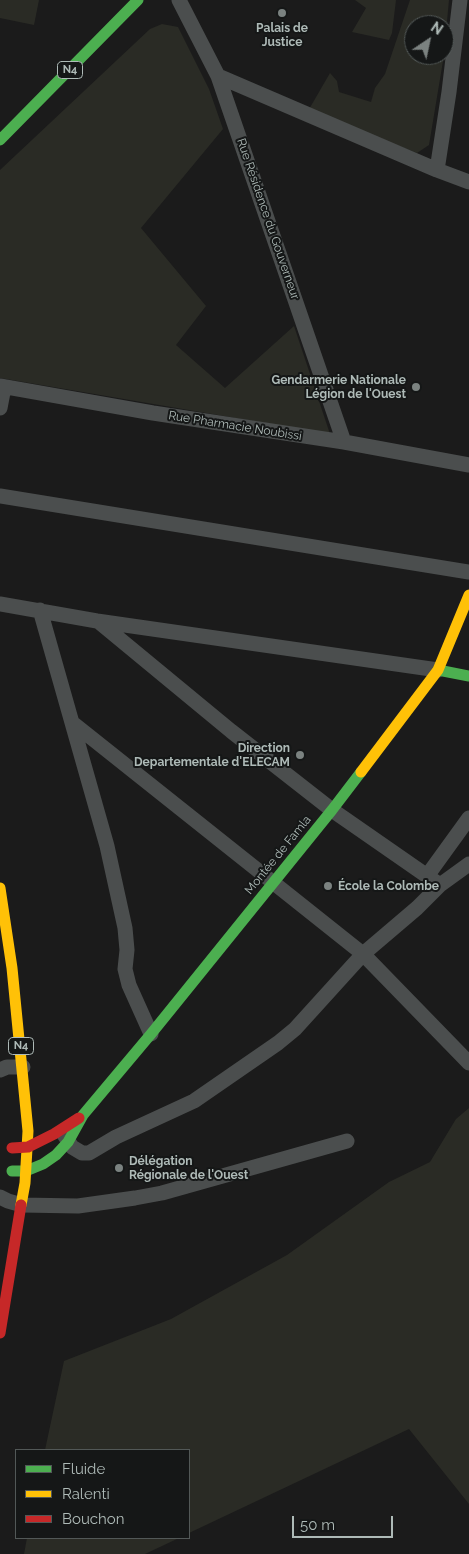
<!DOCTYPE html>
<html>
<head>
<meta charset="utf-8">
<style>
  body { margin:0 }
  #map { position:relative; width:469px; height:1554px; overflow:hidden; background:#1b1b1b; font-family:Raleway,sans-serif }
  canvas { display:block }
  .legend { position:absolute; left:15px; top:1449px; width:175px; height:90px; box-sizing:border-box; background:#151717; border:1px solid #525857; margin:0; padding:6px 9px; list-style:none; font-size:15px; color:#aebab7 }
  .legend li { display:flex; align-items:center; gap:10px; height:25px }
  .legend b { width:25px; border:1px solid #525857 }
  .north { position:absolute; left:404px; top:15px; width:50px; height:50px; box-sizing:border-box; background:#151717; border:1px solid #525857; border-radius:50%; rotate:34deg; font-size:14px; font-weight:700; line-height:20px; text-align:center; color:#aebab7 }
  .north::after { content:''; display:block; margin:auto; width:18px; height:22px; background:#7b8280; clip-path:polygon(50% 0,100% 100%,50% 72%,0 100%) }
  .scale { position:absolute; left:292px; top:1516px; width:101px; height:22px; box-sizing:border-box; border:2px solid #aebab7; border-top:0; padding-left:6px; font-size:15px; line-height:18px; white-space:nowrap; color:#aebab7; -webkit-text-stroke:4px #151717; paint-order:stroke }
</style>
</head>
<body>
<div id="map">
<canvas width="469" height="1554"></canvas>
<ul class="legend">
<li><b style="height:6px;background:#4caf50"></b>Fluide</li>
<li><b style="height:6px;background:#ffc107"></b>Ralenti</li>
<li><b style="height:6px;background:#c62828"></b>Bouchon</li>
</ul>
<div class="north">N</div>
<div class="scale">50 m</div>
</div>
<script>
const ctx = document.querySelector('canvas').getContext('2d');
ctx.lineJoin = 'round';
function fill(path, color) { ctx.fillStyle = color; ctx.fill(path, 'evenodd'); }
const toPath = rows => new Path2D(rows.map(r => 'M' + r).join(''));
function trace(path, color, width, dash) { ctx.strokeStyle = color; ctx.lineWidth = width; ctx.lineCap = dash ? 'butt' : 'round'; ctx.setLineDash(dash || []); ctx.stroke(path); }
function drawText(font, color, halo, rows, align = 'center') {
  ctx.font = font + ' Raleway,sans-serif'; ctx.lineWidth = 4; ctx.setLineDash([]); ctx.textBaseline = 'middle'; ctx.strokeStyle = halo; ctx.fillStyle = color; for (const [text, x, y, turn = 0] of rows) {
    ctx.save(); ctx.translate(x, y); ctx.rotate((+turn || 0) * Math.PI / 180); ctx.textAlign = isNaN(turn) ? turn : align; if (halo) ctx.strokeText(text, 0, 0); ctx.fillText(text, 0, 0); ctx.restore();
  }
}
fill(toPath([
  [0,0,39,0,34,25,0,18],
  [355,0,396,0,392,33,389,40,352,32,366,8],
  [410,0,449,0,444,53,444,25,414,25,414,55,444,55,429,145,417,153,308,111,330,73,337,81,339,92,371,102,375,88,385,74],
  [162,24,178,27,209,89,223,129,141,228,206,306,176,345,225,388,294,326,330,434,0,378,0,170,150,29],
  [469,1108,469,1504,409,1429,189,1533,189,1450,45,1450,64,1361,171,1319,287,1255,389,1182,430,1162,456,1119],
  [27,1538,179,1538,145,1554,24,1554]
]), '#2a2b25');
trace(toPath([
  [179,0,218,76,344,442],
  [218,76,437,170,469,182],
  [437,170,449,92,460,0],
  [0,386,153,413,344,442,469,465],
  [0,408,4,387],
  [0,496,469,572],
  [0,604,97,621,438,670],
  [40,610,107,846,125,928,127,950,125,969,129,985,151,1034],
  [99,622,231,731,332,810,440,885],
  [74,724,363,954,469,1063],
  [427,876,469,818],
  [0,1070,7,1067,23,1067],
  [63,1133,72,1147,82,1153,89,1153,116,1137,194,1101,278,1043,295,1029,363,954,417,908,440,885,469,864],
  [0,1197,8,1201,22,1205,78,1206,135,1198,162,1193,347,1141]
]), '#4b4e4e', 15);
trace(toPath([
  [0,140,138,0],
  [438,670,469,676],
  [12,1171,26,1171,43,1164,56,1155,68,1142,83,1115,151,1034,332,810,361,772]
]), '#4caf50', 11);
trace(toPath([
  [361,772,438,670,469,595],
  [0,888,12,968,28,1131,25,1183,21,1205]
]), '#ffc107', 11);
trace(toPath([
  [12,1148,28,1147,54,1134,79,1118],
  [0,1333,21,1205]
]), '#c62828', 11);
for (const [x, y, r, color] of [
  [282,13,5,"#7b8280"],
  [416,387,5,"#7b8280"],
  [300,755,5,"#7b8280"],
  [328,886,5,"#7b8280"],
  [119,1168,5,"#7b8280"]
]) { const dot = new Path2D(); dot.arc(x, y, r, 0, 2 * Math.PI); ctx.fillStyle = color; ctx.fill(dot); trace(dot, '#151717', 2); }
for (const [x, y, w] of [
  [70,70,25],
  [21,1046,25]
]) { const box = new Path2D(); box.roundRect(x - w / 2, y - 8.5, w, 17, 4); ctx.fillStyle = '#151717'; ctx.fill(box); trace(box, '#aebab7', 1); }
drawText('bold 11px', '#aebab7', null, [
  ["N4",70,70],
  ["N4",21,1046]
]);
drawText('bold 12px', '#aebab7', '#151717', [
  ["Palais de",282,28,"center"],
  ["Justice",282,42,"center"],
  ["Gendarmerie Nationale",406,380],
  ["Légion de l'Ouest",406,394],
  ["Direction",290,748],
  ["Departementale d'ELECAM",290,762],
  ["École la Colombe",338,886,"left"],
  ["Délégation",129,1161,"left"],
  ["Régionale de l'Ouest",129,1175,"left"]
], 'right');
drawText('12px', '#aebab7', '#151717', [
  ["Rue Résidence du Gouverneur",268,219,71],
  ["Rue Pharmacie Noubissi",235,426,9],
  ["Montée de Famla",278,855,-51]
]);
</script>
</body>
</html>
